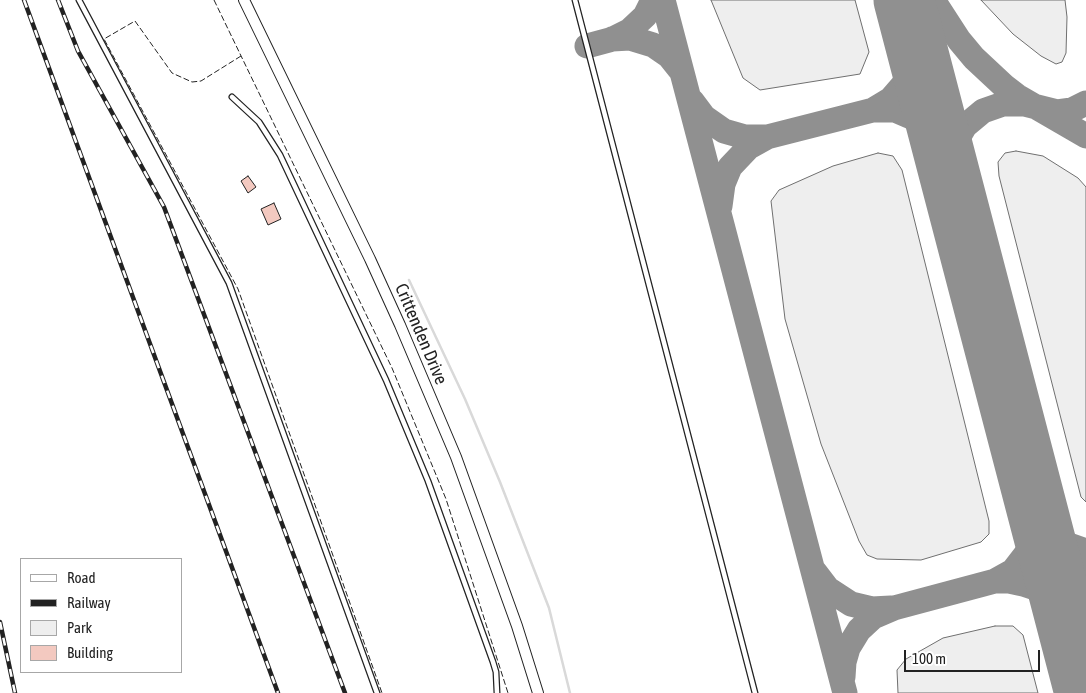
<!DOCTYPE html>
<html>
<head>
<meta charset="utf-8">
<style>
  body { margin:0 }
  #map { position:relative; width:1086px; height:693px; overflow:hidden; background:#fff; font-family:"Asap Condensed",sans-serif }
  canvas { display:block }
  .legend { position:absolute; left:20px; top:558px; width:162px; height:115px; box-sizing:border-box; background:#fff; border:1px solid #a7a7a7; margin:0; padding:6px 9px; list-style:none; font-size:15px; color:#222 }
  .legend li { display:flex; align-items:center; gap:10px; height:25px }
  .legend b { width:25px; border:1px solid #a7a7a7 }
  .scale { position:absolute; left:904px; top:650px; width:136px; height:22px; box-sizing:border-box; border:2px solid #222; border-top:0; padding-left:6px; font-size:15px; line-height:18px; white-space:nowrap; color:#222; -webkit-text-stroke:4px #fff; paint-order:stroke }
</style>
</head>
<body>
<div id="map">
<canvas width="1086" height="693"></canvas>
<ul class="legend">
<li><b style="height:6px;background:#fff"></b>Road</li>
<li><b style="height:6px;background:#222"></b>Railway</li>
<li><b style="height:14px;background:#eee"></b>Park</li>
<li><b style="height:14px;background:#f3c9c0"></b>Building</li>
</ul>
<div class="scale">100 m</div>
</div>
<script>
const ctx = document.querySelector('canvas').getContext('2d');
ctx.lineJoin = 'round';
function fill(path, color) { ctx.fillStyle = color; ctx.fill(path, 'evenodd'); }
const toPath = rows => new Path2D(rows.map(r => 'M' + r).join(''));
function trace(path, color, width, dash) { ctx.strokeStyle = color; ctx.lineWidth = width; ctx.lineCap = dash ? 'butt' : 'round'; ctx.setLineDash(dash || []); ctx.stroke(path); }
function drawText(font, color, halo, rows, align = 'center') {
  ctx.font = font + ' "Asap Condensed",sans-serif'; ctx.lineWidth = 4; ctx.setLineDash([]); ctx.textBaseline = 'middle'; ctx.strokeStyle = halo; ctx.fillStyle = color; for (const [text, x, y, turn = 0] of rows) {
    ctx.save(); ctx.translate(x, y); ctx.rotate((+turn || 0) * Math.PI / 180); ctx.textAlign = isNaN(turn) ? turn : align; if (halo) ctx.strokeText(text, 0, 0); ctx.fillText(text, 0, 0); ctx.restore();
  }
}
const green = toPath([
  [711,0,855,0,869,52,860,74,760,90,743,78,711,0],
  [981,0,1065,0,1067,17,1066,53,1062,62,1056,64,1041,56,1013,34,981,0],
  [1016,151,1043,156,1078,178,1086,187,1086,502,1081,497,999,176,998,162,1005,153,1016,151],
  [878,153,893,156,902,170,989,521,989,534,981,542,921,560,877,559,867,555,859,541,821,444,785,319,771,201,779,190,833,166,878,153],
  [995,626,1013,626,1023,635,1038,693,898,693,897,670,906,659,943,638,995,626]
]);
fill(green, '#eee');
trace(green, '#6f6f6f', 1);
trace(toPath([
  [409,280,465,399,500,482,549,608,570,693]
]), '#d9d9d9', 2.5);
trace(toPath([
  [663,0,845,693],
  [933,0,959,40,974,58,1004,86,1017,96,1086,136],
  [612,39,630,38,653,45,669,56,681,71],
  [587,46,613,39,629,31,645,16,653,0],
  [692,101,704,117,724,131,745,137,767,137,749,147,730,167,723,184,720,206],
  [873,110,895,110,916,119,925,125,936,138,947,162],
  [767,137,873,110,883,104,891,99,904,84,912,64,914,49,914,36],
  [973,256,951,169,951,157,955,143,965,126,983,111,1003,104,1025,104,1057,112,1072,110,1086,103],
  [815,572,828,589,851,604,872,609,891,608],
  [995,581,1013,571,1030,549,1035,531,1036,504,1041,518,1048,529,1057,538,1069,545,1086,551],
  [1065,616,1068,596,1071,587,1082,569,1086,566],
  [843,677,844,662,848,648,859,630,873,617,894,608,995,581,1009,581,1023,584,1035,588,1047,596,1065,616]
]), '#909090', 25);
trace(toPath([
  [904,0,1085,693]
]), '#909090', 61);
const building = toPath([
  [248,176,256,187,248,193,241,181,248,176],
  [274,203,281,219,268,225,261,209,274,203]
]);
fill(building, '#f3c9c0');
trace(building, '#222', 1);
const service = toPath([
  [79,0,229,283,377,693],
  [575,0,755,693],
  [232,97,259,122,280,155,386,380,428,481,493,662,496,672,497,693]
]);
const tertiary = toPath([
  [244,0,370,259,400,325,456,457,517,626,538,693]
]);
trace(service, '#222', 7);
trace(tertiary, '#222', 12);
trace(service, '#fff', 4.5);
trace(tertiary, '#fff', 10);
const rail = toPath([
  [24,0,278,693],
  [58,0,78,51,164,207,345,693],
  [0,622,15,693]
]);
trace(rail, '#222', 4.5);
trace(rail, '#fff', 2.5, [8]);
trace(toPath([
  [214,0,392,368,446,499,508,693],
  [241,56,201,81,192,82,172,73,135,21,104,39,238,289,382,693]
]), '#222', 1, [6, 2.5]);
drawText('18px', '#222', '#fff', [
  ["Crittenden Drive",421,334,67]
]);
</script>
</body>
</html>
